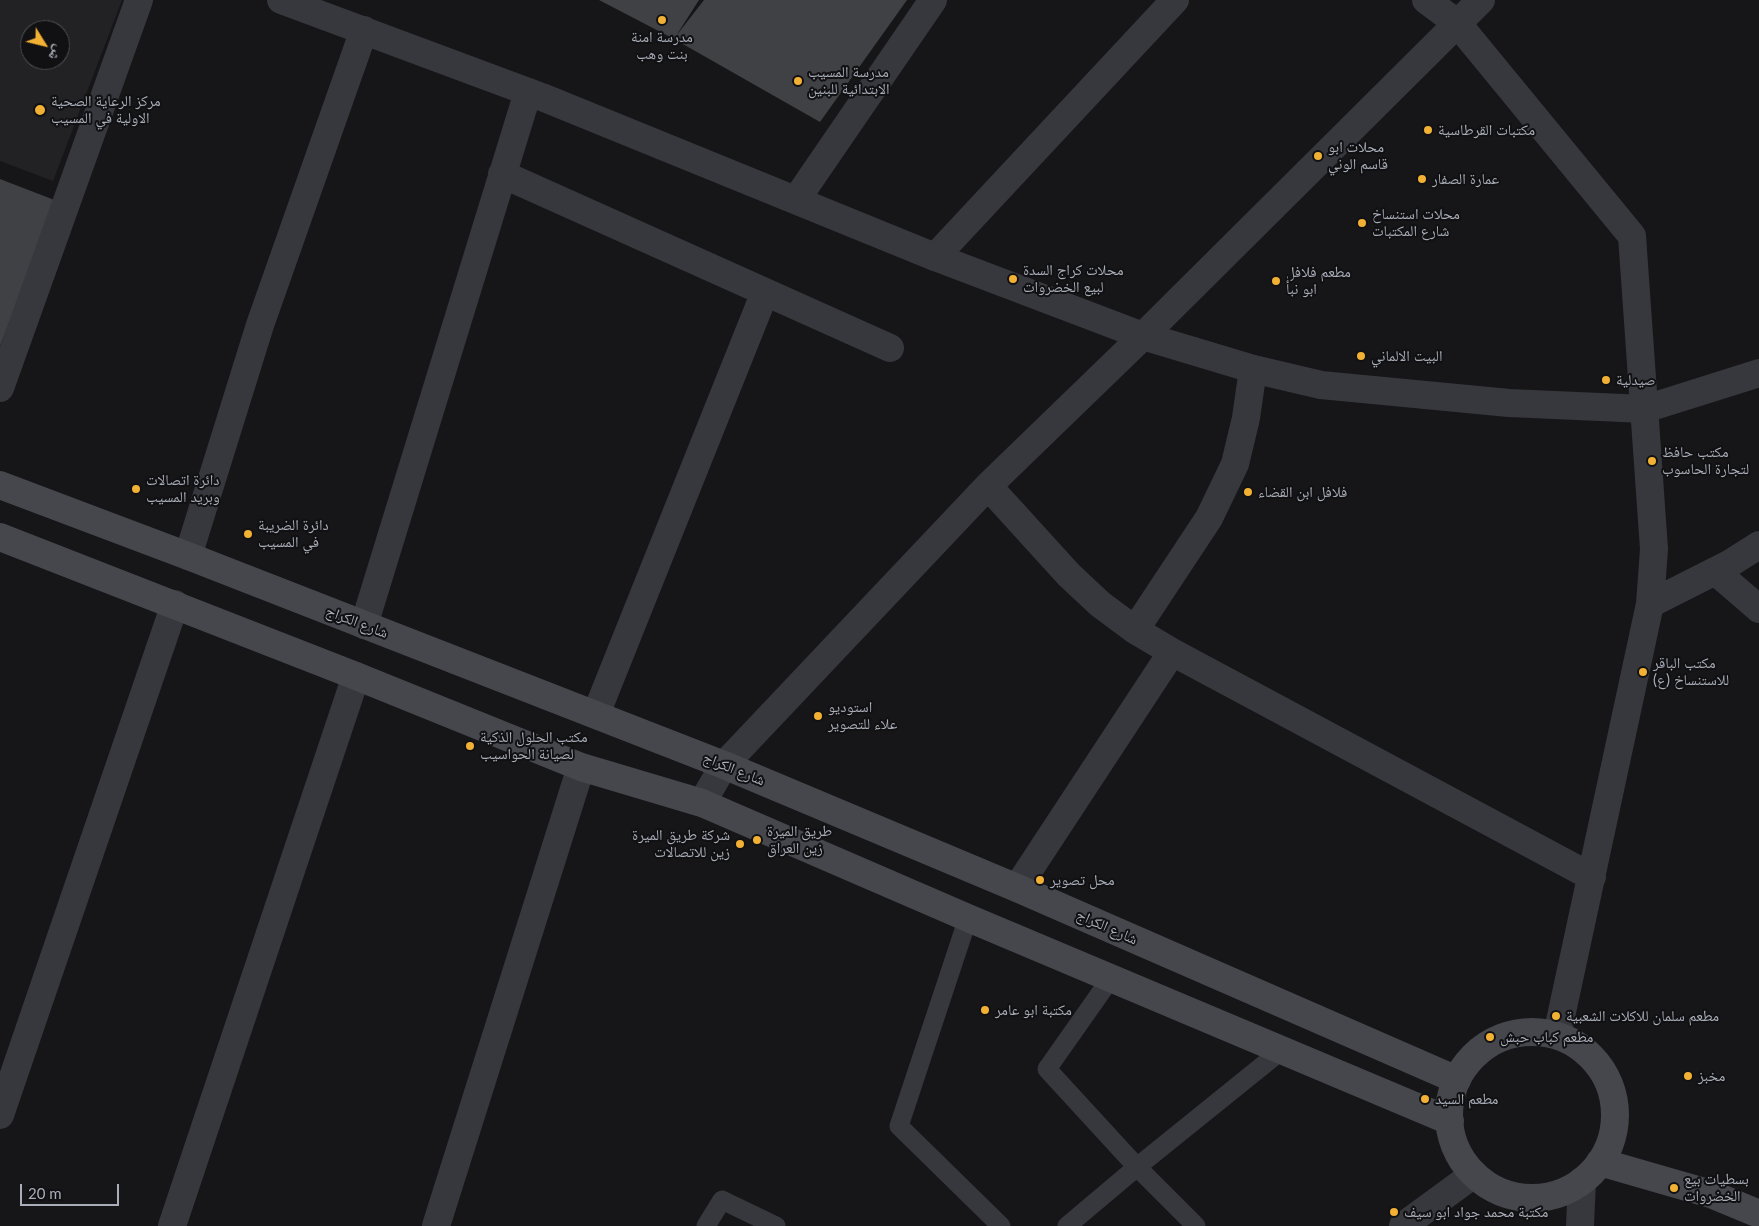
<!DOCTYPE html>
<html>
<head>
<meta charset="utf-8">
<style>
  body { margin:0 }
  #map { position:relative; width:1759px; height:1226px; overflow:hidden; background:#161618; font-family:Lato,"Noto Naskh Arabic",sans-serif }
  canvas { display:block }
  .north { position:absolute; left:20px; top:20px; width:50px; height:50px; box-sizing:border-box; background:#111113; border:1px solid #4d4f55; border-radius:50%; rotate:126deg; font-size:14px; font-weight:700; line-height:20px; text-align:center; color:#a8adb8 }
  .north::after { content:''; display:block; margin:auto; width:18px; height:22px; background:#f2b134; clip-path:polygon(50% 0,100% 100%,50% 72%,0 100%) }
  .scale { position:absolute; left:20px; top:1184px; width:99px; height:22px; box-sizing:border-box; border:2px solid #a8adb8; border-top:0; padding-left:6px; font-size:15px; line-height:18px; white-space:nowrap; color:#a8adb8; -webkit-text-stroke:4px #111113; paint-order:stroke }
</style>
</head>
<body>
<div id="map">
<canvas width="1759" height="1226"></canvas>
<div class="north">ش</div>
<div class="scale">20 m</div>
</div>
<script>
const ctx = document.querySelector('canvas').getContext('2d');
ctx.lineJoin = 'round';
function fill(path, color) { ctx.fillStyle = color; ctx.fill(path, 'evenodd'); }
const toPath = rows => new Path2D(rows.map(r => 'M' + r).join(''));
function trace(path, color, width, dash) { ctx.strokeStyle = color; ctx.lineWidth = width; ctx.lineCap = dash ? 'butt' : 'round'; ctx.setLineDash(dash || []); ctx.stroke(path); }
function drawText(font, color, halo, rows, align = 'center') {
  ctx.font = font + ' Lato,"Noto Naskh Arabic",sans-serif'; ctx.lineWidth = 4; ctx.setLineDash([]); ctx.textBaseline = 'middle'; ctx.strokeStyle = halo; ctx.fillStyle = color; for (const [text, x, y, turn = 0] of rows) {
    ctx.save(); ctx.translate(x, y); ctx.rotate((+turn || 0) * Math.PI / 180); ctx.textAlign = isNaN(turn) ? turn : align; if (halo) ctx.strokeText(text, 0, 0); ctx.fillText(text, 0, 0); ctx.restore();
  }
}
fill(toPath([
  [0,0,122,0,53,181,0,161],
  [30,30,60,30,60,60,30,60]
]), '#222225');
fill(toPath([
  [599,0,699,0,676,36,704,0,907,0,820,122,674,39],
  [0,179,57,201,0,346]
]), '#404145');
trace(toPath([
  [968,918,899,1126,1001,1226],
  [1111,978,1047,1069,1137,1167,1196,1226],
  [706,1226,722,1200,776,1226],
  [1067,1226,1137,1167,1282,1050]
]), '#37383d', 19);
trace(toPath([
  [1426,0,1457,23,1632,236,1654,549,1650,604,1557,1035],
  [502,174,890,348],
  [796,200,933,0],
  [935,257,1175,0],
  [0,388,139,0],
  [988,486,1069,575,1100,604,1135,630,1172,652,1592,877],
  [188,556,260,325,364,30],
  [1715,571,1759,609],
  [1650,604,1729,564,1759,545],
  [364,625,528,92],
  [1135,630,1209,518,1235,464,1246,418,1253,369],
  [596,714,765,292],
  [702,803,724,765,988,486,1143,336,1481,0],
  [1017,888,1172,652],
  [0,1115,175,604],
  [172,1226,356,676],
  [436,1226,581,767]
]), '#37383d', 28);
trace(toPath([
  [281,0,542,97,935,257,1143,336,1253,369,1321,385,1509,403,1645,409,1759,373],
  [1403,1226,1474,1174],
  [1580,1226,1582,1181]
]), '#37383d', 28);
trace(toPath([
  [0,485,188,556,724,765,1017,888,1457,1080],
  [0,537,356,676,581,767,702,803,968,918,1450,1121],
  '1449 1115a83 83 0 1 1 166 0a83 83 0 1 1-166 0Z',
  [1600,1162,1711,1194,1759,1214]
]), '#45474d', 28);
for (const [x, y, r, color] of [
  [662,20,5,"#f2b134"],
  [798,81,5,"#f2b134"],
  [40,110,6,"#f2b134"],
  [1428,130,5,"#f2b134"],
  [1318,156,5,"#f2b134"],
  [1422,179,5,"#f2b134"],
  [1362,223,5,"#f2b134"],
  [1013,279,5,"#f2b134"],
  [1276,281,5,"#f2b134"],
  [1361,356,5,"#f2b134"],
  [1606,380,5,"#f2b134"],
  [1652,461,5,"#f2b134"],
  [136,489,5,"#f2b134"],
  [1248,492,5,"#f2b134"],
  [248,534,5,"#f2b134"],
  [1643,672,5,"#f2b134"],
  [818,716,5,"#f2b134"],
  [470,746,5,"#f2b134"],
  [757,840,5,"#f2b134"],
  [740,844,5,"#f2b134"],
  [1040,880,5,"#f2b134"],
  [985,1010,5,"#f2b134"],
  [1556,1016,5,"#f2b134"],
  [1490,1037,5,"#f2b134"],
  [1688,1076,5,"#f2b134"],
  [1425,1099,5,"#f2b134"],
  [1674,1188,5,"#f2b134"],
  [1394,1212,5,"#f2b134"]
]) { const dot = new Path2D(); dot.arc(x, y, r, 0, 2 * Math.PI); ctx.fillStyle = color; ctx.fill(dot); trace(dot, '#111113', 2); }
drawText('15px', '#a8adb8', '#111113', [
  ["مدرسة امنة",662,37,"center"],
  ["بنت وهب",662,54,"center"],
  ["مدرسة المسيب",808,72],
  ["الابتدائية للبنين",808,89],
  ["مركز الرعاية الصحية",51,101],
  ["الاولية في المسيب",51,118],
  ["مكتبات القرطاسية",1438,130],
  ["محلات ابو",1328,147],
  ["قاسم الوني",1328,164],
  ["عمارة الصفار",1432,179],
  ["محلات استنساخ",1372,214],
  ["شارع المكتبات",1372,231],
  ["محلات كراج السدة",1023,270],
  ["لبيع الخضروات",1023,287],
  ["مطعم فلافل",1286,272],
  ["ابو نبأ",1286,289],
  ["البيت الالماني",1371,356],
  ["صيدلية",1616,380],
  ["مكتب حافظ",1662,452],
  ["لتجارة الحاسوب",1662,469],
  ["دائرة اتصالات",146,480],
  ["وبريد المسيب",146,497],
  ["فلافل ابن القضاء",1258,492],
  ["دائرة الضريبة",258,525],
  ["في المسيب",258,542],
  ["مكتب الباقر",1653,663],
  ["(ع) للاستنساخ",1653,680],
  ["استوديو",828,707],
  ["علاء للتصوير",828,724],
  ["مكتب الحلول الذكية",480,737],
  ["لصيانة الحواسيب",480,754],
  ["طريق الميرة",767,831],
  ["زين العراق",767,848],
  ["شركة طريق الميرة",730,835,"right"],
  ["زين للاتصالات",730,852,"right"],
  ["محل تصوير",1050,880],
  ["مكتبة ابو عامر",995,1010],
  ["مطعم سلمان للاكلات الشعبية",1566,1016],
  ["مطعم كباب حبش",1500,1037],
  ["مخبز",1698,1076],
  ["مطعم السيد",1435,1099],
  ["بسطيات بيع",1684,1179],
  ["الخضروات",1684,1196],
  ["مكتبة محمد جواد ابو سيف",1404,1212]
], 'left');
drawText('15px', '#a8adb8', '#111113', [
  ["شارع الكراج",357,622,21],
  ["شارع الكراج",734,769,22],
  ["شارع الكراج",1107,927,24]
]);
</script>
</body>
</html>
